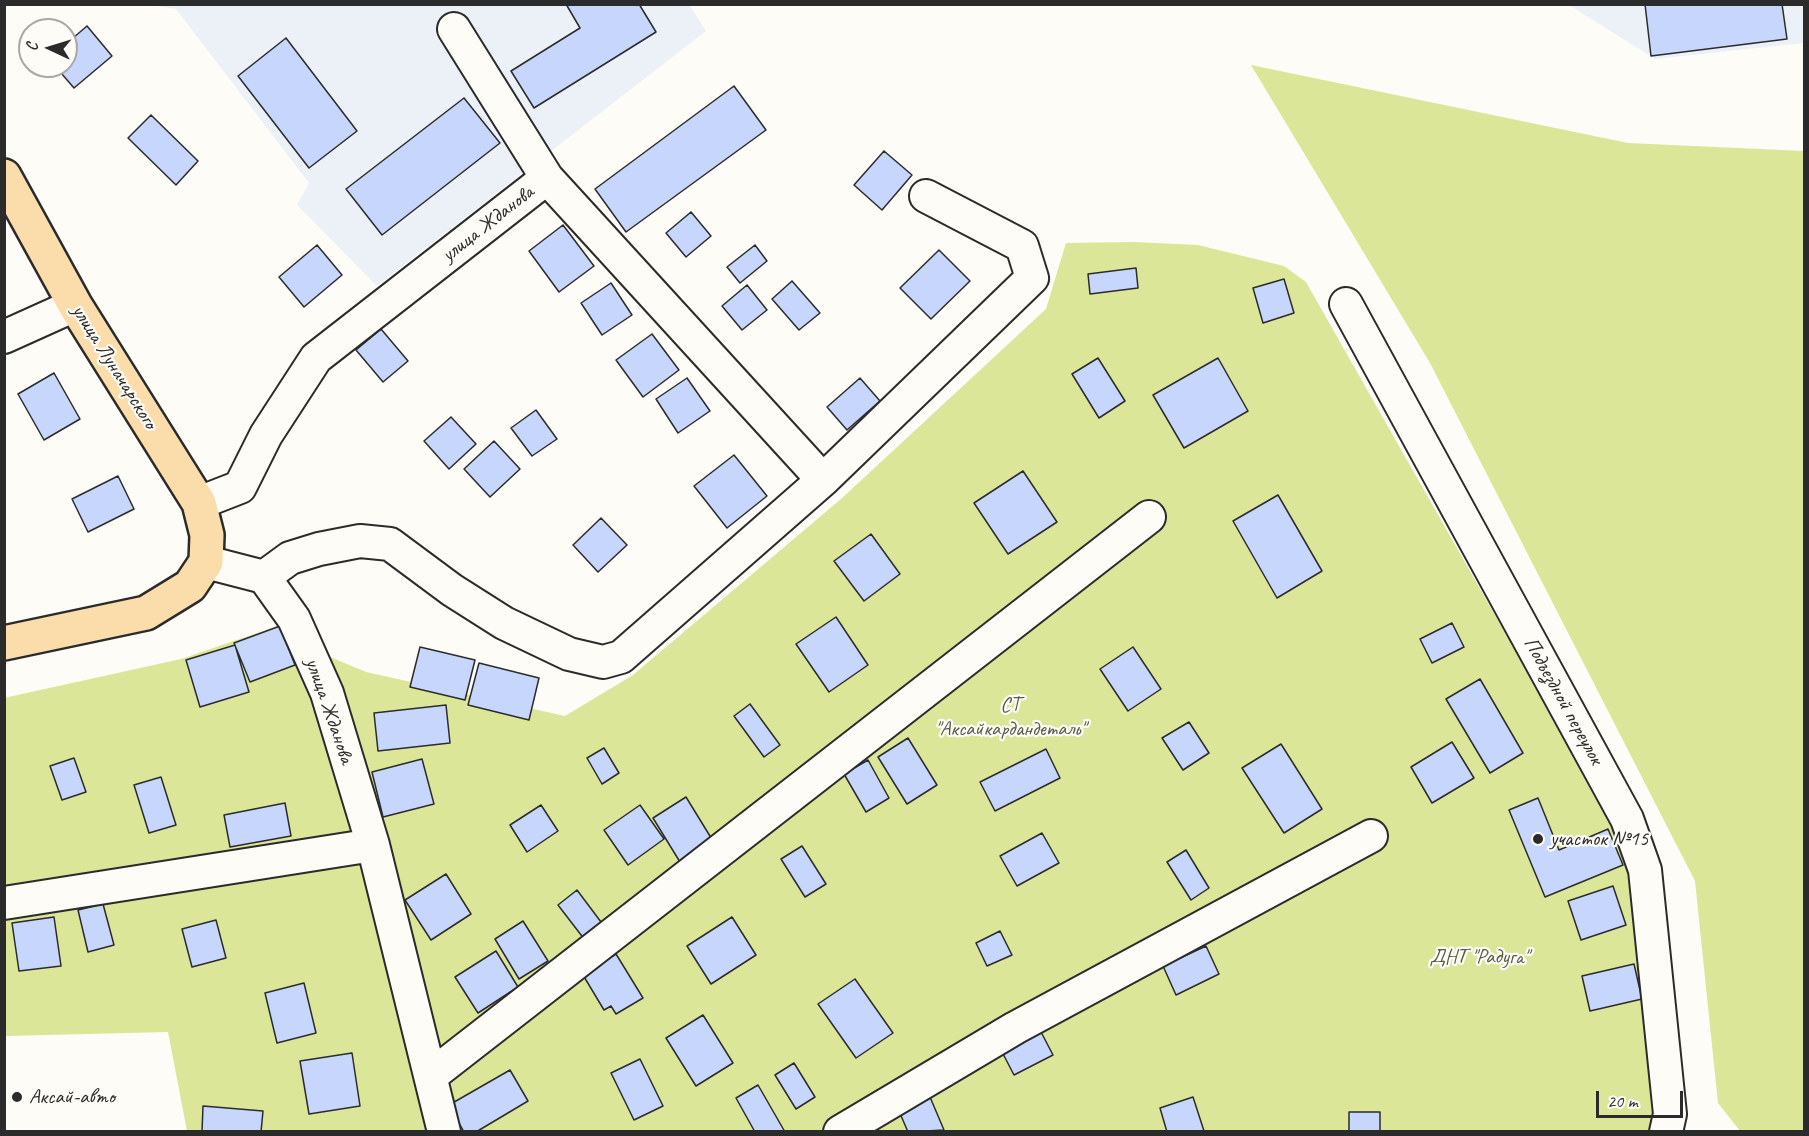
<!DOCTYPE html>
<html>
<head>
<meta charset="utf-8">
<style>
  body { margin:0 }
  #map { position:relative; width:1809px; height:1136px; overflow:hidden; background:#fdfcf7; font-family:Caveat,sans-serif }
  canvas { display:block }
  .frame { position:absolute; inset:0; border:6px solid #2b2b2b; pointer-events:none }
  .north { position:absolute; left:18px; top:18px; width:60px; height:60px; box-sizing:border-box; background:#fdfcf7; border:2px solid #a9a8a5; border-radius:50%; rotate:274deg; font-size:16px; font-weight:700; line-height:24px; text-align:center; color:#2b2b2b }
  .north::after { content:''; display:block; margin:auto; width:21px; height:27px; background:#2b2b2b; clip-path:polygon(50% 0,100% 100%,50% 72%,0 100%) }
  .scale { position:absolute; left:1596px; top:1091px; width:87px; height:27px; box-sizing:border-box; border:3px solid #2b2b2b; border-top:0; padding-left:8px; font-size:18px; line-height:21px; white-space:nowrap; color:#2b2b2b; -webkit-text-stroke:4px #fdfcf7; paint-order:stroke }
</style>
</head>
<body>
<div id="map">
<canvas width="1809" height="1136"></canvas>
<div class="frame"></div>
<div class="north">С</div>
<div class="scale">20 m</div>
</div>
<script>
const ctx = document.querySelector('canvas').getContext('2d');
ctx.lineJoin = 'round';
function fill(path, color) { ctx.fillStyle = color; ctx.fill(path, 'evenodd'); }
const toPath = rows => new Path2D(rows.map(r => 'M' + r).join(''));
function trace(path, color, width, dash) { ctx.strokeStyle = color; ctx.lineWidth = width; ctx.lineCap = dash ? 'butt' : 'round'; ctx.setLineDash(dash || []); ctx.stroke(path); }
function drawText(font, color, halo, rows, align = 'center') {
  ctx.font = font + ' Caveat,sans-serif'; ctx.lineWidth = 4.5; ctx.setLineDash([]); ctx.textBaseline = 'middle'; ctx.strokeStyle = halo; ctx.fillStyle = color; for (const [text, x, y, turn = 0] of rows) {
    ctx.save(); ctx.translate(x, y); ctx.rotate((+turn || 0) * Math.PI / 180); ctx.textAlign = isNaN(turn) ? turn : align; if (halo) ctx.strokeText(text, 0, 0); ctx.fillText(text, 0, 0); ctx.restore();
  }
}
fill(toPath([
  [689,4,706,31,377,286,297,205,309,183,176,9,151,5],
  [1569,5,1804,5,1804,43,1655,59]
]), '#ecf1f8');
fill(toPath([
  [1251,65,1628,143,1804,151,1804,1131,1740,1131,1718,1103,1695,881,1430,363],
  [1134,242,1198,245,1284,266,1306,282,1500,624,1645,862,1677,1131,187,1131,168,1032,5,1036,4,698,181,659,301,618,316,651,366,672,565,716,633,675,841,499,1046,309,1066,243]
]), '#dbe699');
const building = toPath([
  [566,4,639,4,656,32,534,108,511,71,580,28,566,4],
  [1645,4,1782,4,1787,39,1651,56,1645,4],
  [87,26,112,56,74,88,55,66,66,66,66,44,87,26],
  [286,38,357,131,309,168,238,76,286,38],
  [734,86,766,130,626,232,595,189,734,86],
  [464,98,500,143,382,235,346,189,464,98],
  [151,115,198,161,176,185,128,138,151,115],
  [884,151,912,175,882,210,854,185,884,151],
  [691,212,711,236,686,257,666,233,691,212],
  [563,225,594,266,559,292,529,251,563,225],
  [317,245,342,275,304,307,279,277,317,245],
  [755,245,767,261,740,283,727,267,755,245],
  [939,250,970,281,931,319,900,288,939,250],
  [1136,268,1138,288,1090,294,1088,274,1136,268],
  [1284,279,1294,313,1263,323,1253,288,1284,279],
  [792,281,820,313,799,330,772,299,792,281],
  [611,283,632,315,602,335,581,303,611,283],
  [747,285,767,310,742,330,722,306,747,285],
  [381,329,408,361,383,382,356,350,381,329],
  [652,334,679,370,643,397,616,360,652,334],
  [1098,358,1125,401,1099,418,1072,374,1098,358],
  [1218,358,1248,411,1184,448,1153,395,1218,358],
  [54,373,80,419,44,440,18,394,54,373],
  [687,378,710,411,678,433,656,399,687,378],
  [860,378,880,401,847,430,827,407,860,378],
  [536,410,557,439,532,456,511,428,536,410],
  [451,417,476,444,449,469,424,441,451,417],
  [494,441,520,469,490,497,464,469,494,441],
  [734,455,767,496,727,528,694,486,734,455],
  [1023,471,1057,522,1008,554,974,503,1023,471],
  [118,476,134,509,88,532,72,499,118,476],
  [1278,495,1322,571,1277,598,1233,521,1278,495],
  [601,518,627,545,598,572,573,545,601,518],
  [871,534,900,574,864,601,834,561,871,534],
  [836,617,868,665,829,692,796,644,836,617],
  [1452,623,1464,647,1432,663,1420,639,1452,623],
  [280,626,295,665,250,682,234,643,280,626],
  [235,645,249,692,200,707,186,660,235,645],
  [420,647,475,660,465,700,410,687,420,647],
  [1133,647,1161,689,1128,711,1100,669,1133,647],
  [479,663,539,678,529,720,468,705,479,663],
  [1480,679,1523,753,1490,773,1446,699,1480,679],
  [750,704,780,745,764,757,734,716,750,704],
  [446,705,450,743,378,751,374,713,446,705],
  [1189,722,1209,753,1183,770,1162,738,1189,722],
  [908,738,937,785,907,804,878,757,908,738],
  [1452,742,1474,778,1432,803,1411,767,1452,742],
  [1281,744,1322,809,1284,833,1242,768,1281,744],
  [604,748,619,773,602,784,587,758,604,748],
  [1046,749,1060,778,995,811,980,782,1046,749],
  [74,758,86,792,62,800,50,766,74,758],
  [422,759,434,804,383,817,372,772,422,759],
  [868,760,889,798,866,812,844,774,868,760],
  [161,777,176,825,149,833,134,785,161,777],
  [686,797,713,841,680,862,653,818,686,797],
  [1538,798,1559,850,1608,829,1623,865,1545,897,1509,810,1538,798],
  [285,803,291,836,230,847,224,815,285,803],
  [541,805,558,831,527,852,510,825,541,805],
  [640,805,664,839,628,865,604,830,640,805],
  [1042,833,1059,863,1017,886,1000,856,1042,833],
  [802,846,826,884,805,897,781,859,802,846],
  [1186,850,1209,888,1191,900,1167,862,1186,850],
  [446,874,471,914,431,940,405,900,446,874],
  [1613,886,1626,925,1581,940,1568,901,1613,886],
  [577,890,607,930,588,944,558,905,577,890],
  [103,904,114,945,88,952,78,910,103,904],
  [54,917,61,966,19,971,12,923,54,917],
  [732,917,756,955,711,984,687,946,732,917],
  [216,920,226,958,192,967,182,929,216,920],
  [523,921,548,961,519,979,495,939,523,921],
  [1000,931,1012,955,987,966,976,943,1000,931],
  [1206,946,1219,974,1176,995,1163,966,1206,946],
  [496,951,518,987,478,1013,455,977,496,951],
  [616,954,643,998,616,1014,611,1006,604,1010,583,975,616,954],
  [1634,964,1642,999,1590,1011,1582,976,1634,964],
  [855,979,893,1033,856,1058,818,1004,855,979],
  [304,983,316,1033,277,1043,265,993,304,983],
  [703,1015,733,1063,696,1086,666,1038,703,1015],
  [1040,1030,1053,1055,1014,1075,1001,1050,1040,1030],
  [352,1053,360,1106,309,1114,300,1061,352,1053],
  [640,1059,663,1106,634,1120,611,1073,640,1059],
  [794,1063,815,1097,796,1109,775,1075,794,1063],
  [510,1070,528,1101,476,1132,464,1132,449,1105,510,1070],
  [758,1085,785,1132,755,1132,736,1098,758,1085],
  [930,1097,944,1130,908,1132,899,1111,930,1097],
  [1193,1097,1204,1131,1167,1132,1160,1108,1193,1097],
  [203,1106,263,1111,261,1132,202,1132,203,1106],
  [1349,1112,1380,1112,1380,1132,1349,1132,1349,1112]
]);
fill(building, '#c6d6fc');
trace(building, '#2b2b2b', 1.5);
const minor = toPath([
  [454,29,547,178,823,480],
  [1346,304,1627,819,1645,870,1670,1114,1666,1132],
  [4,337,75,305],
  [199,503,240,487,266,435,316,358,547,178],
  [206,562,264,577,294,619,327,693,373,845,444,1132],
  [264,577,290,558,319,549,360,541,390,544,452,590,504,623,569,654,603,662,621,657,823,480,1032,278,1022,246,926,196],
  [4,903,373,845],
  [432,1075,1149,517],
  [840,1132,1015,1028,1371,836]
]);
const major = toPath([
  [4,176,75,305,199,503,207,535,206,562,190,586,146,613,4,643]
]);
trace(minor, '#2b2b2b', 36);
trace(major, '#2b2b2b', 38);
trace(minor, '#fdfcf7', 32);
trace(major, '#fbddab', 33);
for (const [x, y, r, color] of [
  [1538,839,6,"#2b2b2b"],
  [17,1097,6,"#2b2b2b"]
]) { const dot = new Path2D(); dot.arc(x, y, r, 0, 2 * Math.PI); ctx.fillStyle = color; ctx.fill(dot); trace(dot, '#fdfcf7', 2); }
drawText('21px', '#2b2b2b', '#fdfcf7', [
  ["улица Жданова",488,224,-38],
  ["улица Луначарского",114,367,58],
  ["Подъездной переулок",1563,701,61],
  ["улица Жданова",329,711,71]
]);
drawText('21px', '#575a46', '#fdfcf7', [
  ["СТ",1010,705],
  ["\"Аксайкардандеталь\"",1010,729],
  ["ДНТ \"Радуга\"",1479,957]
]);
drawText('21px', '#2b2b2b', '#fdfcf7', [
  ["участок №15",1550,839],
  ["Аксай-авто",29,1097]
], 'left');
</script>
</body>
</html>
